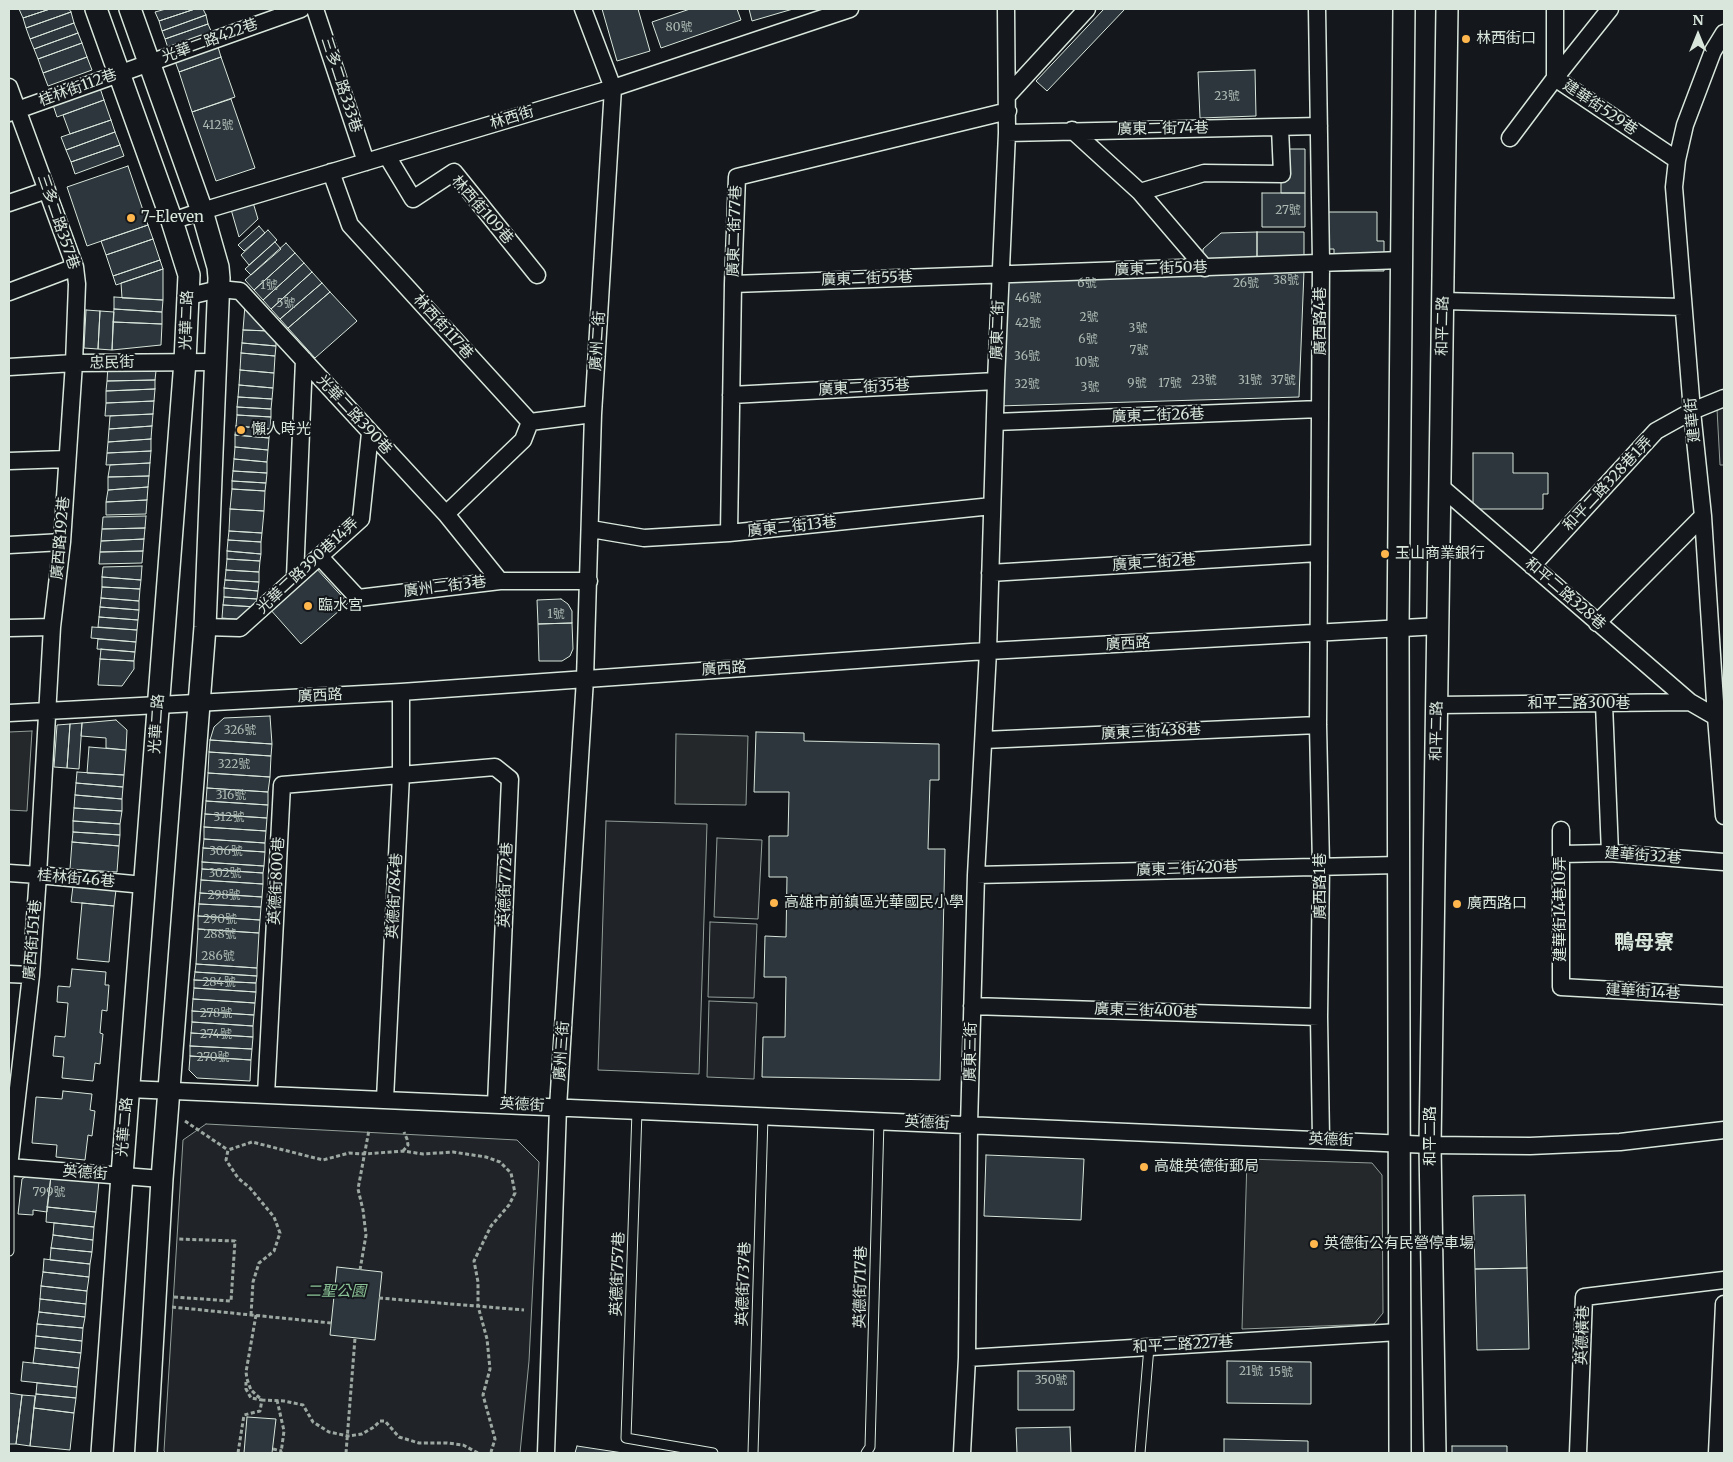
<!DOCTYPE html>
<html>
<head>
<meta charset="utf-8">
<style>
  body { margin:0 }
  #map { position:relative; width:1733px; height:1462px; overflow:hidden; background:#14181c; font-family:Merriweather,serif }
  canvas { display:block }
  .frame { position:absolute; inset:0; border:10px solid #d8e6dc; pointer-events:none }
  .north { position:absolute; left:1673px; top:10px; width:50px; height:50px; -webkit-text-stroke:4px #14181c; paint-order:stroke; rotate:0deg; font-size:14px; font-weight:700; line-height:20px; text-align:center; color:#d8e6dc }
  .north::after { content:''; display:block; margin:auto; width:18px; height:22px; background:#d8e6dc; clip-path:polygon(50% 0,100% 100%,50% 72%,0 100%) }
</style>
</head>
<body>
<div id="map">
<canvas width="1733" height="1462"></canvas>
<div class="frame"></div>
<div class="north">N</div>
</div>
<script>
const ctx = document.querySelector('canvas').getContext('2d');
ctx.lineJoin = 'round';
function fill(path, color) { ctx.fillStyle = color; ctx.fill(path, 'evenodd'); }
const toPath = rows => new Path2D(rows.map(r => 'M' + r).join(''));
function trace(path, color, width, dash) { ctx.strokeStyle = color; ctx.lineWidth = width; ctx.lineCap = dash ? 'butt' : 'round'; ctx.setLineDash(dash || []); ctx.stroke(path); }
function drawText(font, color, halo, rows, align = 'center') {
  ctx.font = font + ' Merriweather,"Noto Sans TC",serif'; ctx.lineWidth = 4; ctx.setLineDash([]); ctx.textBaseline = 'middle'; ctx.strokeStyle = halo; ctx.fillStyle = color; for (const [text, x, y, turn = 0] of rows) {
    ctx.save(); ctx.translate(x, y); ctx.rotate((+turn || 0) * Math.PI / 180); ctx.textAlign = isNaN(turn) ? turn : align; if (halo) ctx.strokeText(text, 0, 0); ctx.fillText(text, 0, 0); ctx.restore();
  }
}
const green = toPath([
  [1724,408,1724,465,1720,465,1717,409,1724,408],
  [606,821,707,824,699,1074,598,1070,606,821],
  [717,838,762,840,758,919,714,917,717,838],
  [710,922,757,924,754,998,708,997,710,922],
  [709,1001,757,1003,754,1079,707,1077,709,1001],
  [206,1124,517,1140,539,1162,529,1361,520,1453,166,1453,164,1451,183,1140,206,1124]
]);
fill(green, '#202428');
trace(green, '#939e99', 1);
const parking = toPath([
  [32,731,27,811,9,810,9,732,32,731],
  [676,734,748,736,746,805,675,804,676,734],
  [1247,1159,1372,1163,1382,1175,1383,1313,1374,1324,1242,1329,1247,1159]
]);
fill(parking, '#24282b');
trace(parking, '#939e99', 1);
const building = toPath([
  [19,9,50,9,23,18,19,9],
  [50,9,69,9,71,12,26,28,23,18,50,9],
  [166,9,195,9,159,21,155,12,166,9],
  [195,9,203,9,206,15,162,31,159,21,195,9],
  [602,9,638,9,650,51,617,61,602,9],
  [690,9,737,9,741,20,661,48,652,22,690,9],
  [749,9,793,9,752,21,749,9],
  [1104,9,1125,9,1047,91,1036,81,1104,9],
  [71,12,74,23,30,39,26,28,71,12],
  [206,15,208,24,165,39,162,31,206,15],
  [74,23,78,33,34,49,30,39,74,23],
  [208,24,212,33,168,48,165,39,208,24],
  [78,33,82,43,38,59,34,49,78,33],
  [82,43,87,57,43,73,38,59,82,43],
  [218,47,221,57,179,72,175,61,218,47],
  [87,57,92,70,48,86,43,73,87,57],
  [221,57,235,97,192,112,179,72,221,57],
  [1255,70,1256,116,1200,118,1198,72,1255,70],
  [100,88,104,100,57,117,53,105,100,88],
  [231,99,255,168,216,181,192,112,231,99],
  [104,100,111,120,70,134,63,115,104,100],
  [111,120,115,132,66,150,61,137,111,120],
  [115,132,120,145,71,162,66,150,115,132],
  [120,145,124,156,75,174,71,162,120,145],
  [1281,149,1305,149,1305,193,1281,193,1281,149],
  [128,166,148,225,87,246,67,187,128,166],
  [1262,193,1305,193,1305,227,1262,227,1262,193],
  [252,199,258,219,239,237,230,206,252,199],
  [1326,212,1377,212,1377,241,1384,241,1384,271,1334,271,1334,249,1326,249,1326,212],
  [148,225,153,239,106,255,101,241,148,225],
  [259,226,265,233,244,251,238,245,259,226],
  [268,230,277,240,249,265,241,255,268,230],
  [1257,232,1304,232,1304,263,1257,263,1257,232],
  [1257,232,1257,263,1203,264,1203,249,1221,233,1257,232],
  [153,239,160,260,113,276,106,255,153,239],
  [275,242,281,249,251,275,245,269,275,242],
  [286,243,295,253,254,290,245,280,286,243],
  [295,253,304,263,263,300,254,290,295,253],
  [160,260,163,269,116,285,113,276,160,260],
  [304,263,312,272,271,309,263,300,304,263],
  [163,269,163,300,122,298,121,283,163,269],
  [1304,271,1299,397,998,406,1003,278,1304,271],
  [312,272,322,283,280,319,271,309,312,272],
  [322,283,330,292,288,328,280,319,322,283],
  [330,292,357,321,315,358,288,328,330,292],
  [114,297,163,300,162,312,114,309,114,297],
  [245,305,270,331,243,330,245,305],
  [114,309,162,312,162,324,113,322,114,309],
  [86,310,100,311,98,349,84,348,86,310],
  [100,311,114,312,112,350,98,349,100,311],
  [113,322,162,324,161,345,112,350,113,322],
  [243,330,270,331,276,338,276,346,242,343,243,330],
  [242,343,276,346,275,356,241,353,242,343],
  [241,353,275,356,274,373,240,370,241,353],
  [157,362,155,380,107,381,108,365,157,362],
  [240,370,274,373,273,388,239,385,240,370],
  [155,380,155,389,106,391,107,381,155,380],
  [239,385,273,388,272,399,238,397,239,385],
  [155,389,154,401,106,403,106,391,155,389],
  [238,397,272,399,271,409,237,407,238,397],
  [154,401,153,414,105,416,106,403,154,401],
  [237,407,271,409,271,417,237,415,237,407],
  [153,414,152,426,109,429,110,416,153,414],
  [237,415,271,417,270,429,236,426,237,415],
  [152,426,151,439,108,442,109,429,152,426],
  [236,426,270,429,269,438,235,435,236,426],
  [235,435,269,438,268,450,235,447,235,435],
  [151,439,151,451,107,453,108,442,151,439],
  [235,447,268,450,267,462,234,459,235,447],
  [151,451,150,463,106,465,107,453,151,451],
  [1473,453,1513,453,1513,473,1548,473,1548,494,1543,494,1543,509,1473,509,1473,453],
  [234,459,267,462,267,473,233,471,234,459],
  [150,463,149,476,108,477,110,465,150,463],
  [233,471,267,473,266,483,232,481,233,471],
  [149,476,148,487,108,490,108,477,149,476],
  [232,481,266,483,265,491,232,489,232,481],
  [148,487,147,500,106,502,108,490,148,487],
  [232,489,265,491,264,511,230,509,232,489],
  [147,500,146,514,106,515,106,502,147,500],
  [230,509,264,511,262,533,229,531,230,509],
  [146,516,145,528,102,529,103,517,146,516],
  [145,528,144,539,101,541,102,529,145,528],
  [229,531,262,533,261,542,228,540,229,531],
  [144,539,143,551,100,552,101,541,144,539],
  [228,540,261,542,261,554,227,551,228,540],
  [143,551,142,563,99,564,100,552,143,551],
  [227,551,261,554,260,561,227,559,227,551],
  [227,559,260,561,259,572,226,570,227,559],
  [142,566,141,580,102,577,103,567,142,566],
  [315,567,348,603,301,644,269,608,315,567],
  [226,570,259,572,259,582,225,580,226,570],
  [102,577,141,580,140,589,102,587,102,577],
  [225,580,259,582,258,591,224,588,225,580],
  [102,587,140,589,139,601,101,598,102,587],
  [224,588,258,591,257,599,224,597,224,588],
  [224,597,257,599,257,607,223,605,224,597],
  [101,598,139,601,139,610,100,607,101,598],
  [561,599,568,604,572,611,572,623,538,624,537,600,561,599],
  [223,605,257,607,246,620,222,618,223,605],
  [100,607,139,610,138,620,99,617,100,607],
  [99,617,138,620,137,630,98,627,99,617],
  [572,623,573,649,570,656,562,661,539,661,538,624,572,623],
  [92,627,137,630,136,642,91,638,92,627],
  [98,639,136,642,135,652,97,649,98,639],
  [101,649,135,652,134,661,100,659,101,649],
  [100,659,134,661,134,669,122,686,98,685,100,659],
  [270,716,272,744,210,740,214,727,224,718,270,716],
  [116,720,127,730,126,750,106,748,106,738,81,736,82,723,116,720],
  [82,723,79,769,67,768,70,724,82,723],
  [70,724,67,768,54,767,57,725,70,724],
  [756,732,804,733,804,741,939,744,939,780,930,780,928,849,945,849,940,1080,762,1077,763,1037,785,1037,786,977,764,977,765,936,786,937,787,877,769,877,769,836,788,836,789,792,754,792,756,732],
  [210,740,272,744,271,756,209,752,210,740],
  [89,747,126,750,124,775,87,773,89,747],
  [209,752,271,756,270,777,208,773,209,752],
  [77,772,124,775,123,787,76,783,77,772],
  [208,773,270,777,268,792,207,788,208,773],
  [76,783,123,787,122,799,75,795,76,783],
  [207,788,268,792,268,805,206,801,207,788],
  [75,795,122,799,122,811,74,808,75,795],
  [206,801,268,805,267,818,205,814,206,801],
  [74,808,122,811,120,824,73,821,74,808],
  [205,814,267,818,266,831,204,827,205,814],
  [73,821,120,824,120,835,73,832,73,821],
  [204,827,266,831,265,843,204,839,204,827],
  [73,832,120,835,119,846,72,842,73,832],
  [204,839,265,843,265,852,203,848,204,839],
  [72,842,119,846,117,872,70,869,72,842],
  [203,848,265,852,264,866,202,862,203,848],
  [202,862,264,866,263,873,202,869,202,862],
  [202,869,263,873,263,884,201,880,202,869],
  [201,880,263,884,262,897,200,893,201,880],
  [73,886,116,890,114,906,71,902,73,886],
  [200,893,262,897,261,907,199,904,200,893],
  [82,903,114,906,109,962,77,959,82,903],
  [199,904,261,907,260,920,198,916,199,904],
  [198,916,260,920,259,933,198,929,198,916],
  [198,929,259,933,257,968,196,964,198,929],
  [196,964,257,968,257,976,195,972,196,964],
  [72,969,106,972,105,985,109,985,107,1011,102,1010,100,1033,103,1034,100,1064,95,1063,93,1081,62,1078,64,1057,53,1056,55,1036,65,1037,68,1003,57,1002,58,986,70,987,72,969],
  [195,972,257,976,256,983,194,980,195,972],
  [194,980,256,983,256,992,194,988,194,980],
  [194,988,256,992,255,1003,193,999,194,988],
  [193,999,255,1003,254,1015,192,1011,193,999],
  [192,1011,254,1015,253,1026,192,1022,192,1011],
  [192,1022,253,1026,253,1037,191,1033,192,1022],
  [191,1033,253,1037,252,1049,190,1046,191,1033],
  [190,1046,252,1049,251,1060,190,1056,190,1046],
  [190,1056,251,1060,250,1081,197,1078,189,1070,190,1056],
  [63,1091,92,1094,90,1110,95,1111,92,1136,88,1135,85,1160,56,1157,57,1145,32,1143,36,1097,62,1099,63,1091],
  [986,1155,1084,1159,1081,1220,984,1216,986,1155],
  [30,1174,51,1176,47,1212,33,1210,33,1215,18,1214,22,1179,30,1174],
  [51,1176,99,1181,96,1212,47,1207,51,1176],
  [1525,1195,1527,1268,1475,1269,1473,1196,1525,1195],
  [47,1207,96,1212,94,1227,46,1222,47,1207],
  [54,1223,94,1227,93,1240,53,1235,54,1223],
  [53,1235,93,1240,92,1252,51,1248,53,1235],
  [51,1248,92,1252,90,1264,50,1260,51,1248],
  [44,1259,90,1264,89,1277,43,1272,44,1259],
  [337,1267,382,1272,375,1340,330,1335,337,1267],
  [1527,1268,1529,1349,1477,1350,1475,1269,1527,1268],
  [43,1272,89,1277,87,1291,41,1286,43,1272],
  [41,1286,87,1291,86,1304,40,1299,41,1286],
  [40,1299,86,1304,85,1317,39,1312,40,1299],
  [39,1312,85,1317,83,1328,37,1324,39,1312],
  [37,1324,83,1328,82,1341,36,1336,37,1324],
  [36,1336,82,1341,81,1353,35,1348,36,1336],
  [35,1348,81,1353,79,1368,33,1363,35,1348],
  [1227,1361,1311,1362,1311,1404,1227,1403,1227,1361],
  [23,1362,79,1368,77,1387,21,1381,23,1362],
  [1018,1371,1074,1371,1074,1410,1018,1410,1018,1371],
  [37,1383,77,1387,76,1398,36,1394,37,1383],
  [9,1393,22,1395,16,1444,9,1444,9,1393],
  [36,1394,76,1398,74,1413,34,1408,36,1394],
  [22,1395,35,1396,30,1446,16,1444,22,1395],
  [34,1408,74,1413,70,1450,30,1446,34,1408],
  [247,1417,276,1419,272,1453,244,1453,247,1417],
  [1070,1427,1071,1453,1017,1453,1016,1428,1070,1427],
  [1224,1439,1308,1441,1308,1453,1224,1453,1224,1439],
  [577,1446,623,1453,575,1453,577,1446],
  [1452,1446,1507,1446,1507,1453,1452,1453,1452,1446]
]);
fill(building, '#2c363c');
trace(building, '#d8e6dc', 1);
const service = toPath([
  [637,1111,626,1438,713,1453],
  [9,1251,9,1167],
  [753,1453,763,1116],
  [866,1453,870,1447,879,1121],
  [1140,1453,1149,1347]
]);
const minor = toPath([
  [315,9,366,162],
  [1317,9,1321,263,1318,725,1321,866,1319,1017,1321,1139],
  [1555,9,1555,78,1677,160],
  [1724,33,1713,51,1685,125,1677,160,1674,187,1692,411,1703,516,1716,717,1724,816],
  [9,87,75,267,77,284,74,363,62,542,52,627,38,875,31,975,9,1167],
  [1008,95,1087,9],
  [9,113,301,9],
  [1072,130,1140,192,1205,268],
  [1007,133,1319,126],
  [1510,138,1555,78,1610,9],
  [387,156,413,199,454,172,537,275],
  [331,172,350,225,530,422,593,414],
  [1140,192,1204,173,1282,174,1280,128],
  [9,203,47,190],
  [172,221,202,211,613,88,850,9],
  [733,284,1402,260],
  [9,292,75,267],
  [189,296,219,289,240,291,446,514,500,581],
  [1443,301,1683,307],
  [9,367,74,363,216,362],
  [731,395,996,381],
  [995,422,1320,409],
  [9,461,67,459],
  [1440,486,1690,702],
  [446,514,523,440,530,422],
  [591,529,644,538,729,533,992,506],
  [729,533,733,284,737,177,1008,111],
  [9,545,62,542],
  [320,557,358,598,500,581,589,581],
  [1532,566,1656,431,1692,411,1724,398],
  [990,573,1318,553],
  [295,577,304,360],
  [1597,623,1703,516],
  [205,627,240,628,361,519,370,433],
  [9,628,52,627],
  [1604,704,1610,853],
  [1438,705,1690,702,1716,717],
  [9,713,401,692,971,652,1439,626],
  [984,740,1318,725],
  [1561,830,1561,987,1724,996],
  [1561,854,1610,853,1724,862],
  [9,873,38,875,144,885],
  [976,875,1398,865],
  [9,974,31,975],
  [972,1006,1319,1017],
  [128,1089,1430,1145,1530,1146,1620,1142,1724,1130],
  [266,1095,282,785,495,767,510,779,496,1104],
  [385,1099,401,775,401,692],
  [9,1167,162,1179],
  [967,1358,1399,1332],
  [546,1453,558,1107,585,679,593,414,613,88,583,9],
  [962,1453,967,1358,969,1125,976,875,988,651,996,381,1007,133,1006,9],
  [1578,1453,1584,1297,1724,1280],
  [1717,1453,1724,1304]
]);
const tertiary = toPath([
  [96,9,172,221,189,275,185,361,122,1175,102,1453],
  [130,9,202,211,218,267,219,278,205,627,162,1179,146,1453],
  [1400,1453,1398,628,1404,9],
  [1435,1453,1430,1145,1447,9]
]);
trace(service, '#d8e6dc', 11);
trace(minor, '#d8e6dc', 19);
trace(tertiary, '#d8e6dc', 24);
trace(toPath([
  [185,1121,228,1150],
  [403,1151,408,1145,407,1139,404,1132],
  [360,1270,366,1235,363,1210,358,1189,369,1130],
  [174,1297,231,1301,235,1241,178,1239],
  [379,1298,524,1310],
  [172,1307,331,1323],
  [251,1315,253,1282,259,1263,274,1251,280,1233,274,1217,250,1188,238,1178,226,1160,228,1150,252,1142,323,1160,349,1153,364,1154,403,1151,423,1154,453,1152,486,1157,500,1162,511,1173,515,1193,509,1205,491,1226,474,1261,478,1282,478,1306,487,1339,490,1369,483,1395,495,1439,491,1452,488,1453],
  [256,1315,246,1372,247,1379,251,1390,262,1400,284,1401,303,1405,313,1422,329,1432,348,1436,362,1434,374,1427,380,1421,385,1421,399,1437,419,1443,447,1443,463,1445,478,1453],
  [277,1400,284,1431,281,1453],
  [273,1449,282,1451],
  [238,1453,244,1415,260,1411,262,1400,251,1398,246,1389,246,1382],
  [346,1453,355,1338]
]), '#9da8a2', 3, [4, 2.5]);
trace(service, '#14181c', 9);
trace(minor, '#14181c', 16);
trace(tertiary, '#14181c', 21);
for (const [x, y, r, color] of [
  [1466,39,5,"#ffb74d"],
  [131,218,5,"#ffb74d"],
  [241,430,5,"#ffb74d"],
  [1385,554,5,"#ffb74d"],
  [308,606,5,"#ffb74d"],
  [774,903,5,"#ffb74d"],
  [1457,904,5,"#ffb74d"],
  [1144,1167,5,"#ffb74d"],
  [1314,1244,5,"#ffb74d"]
]) { const dot = new Path2D(); dot.arc(x, y, r, 0, 2 * Math.PI); ctx.fillStyle = color; ctx.fill(dot); trace(dot, '#14181c', 2); }
drawText('12px', '#adbab4', null, [
  ["80號",679,28],
  ["23號",1227,97],
  ["412號",218,126],
  ["27號",1288,211],
  ["38號",1286,281],
  ["6號",1087,284],
  ["26號",1246,284],
  ["1號",269,286],
  ["46號",1028,299],
  ["5號",286,304],
  ["2號",1089,318],
  ["42號",1028,324],
  ["3號",1138,329],
  ["6號",1088,340],
  ["7號",1139,351],
  ["36號",1027,357],
  ["10號",1087,363],
  ["23號",1204,381],
  ["31號",1250,381],
  ["37號",1283,381],
  ["9號",1137,384],
  ["17號",1170,384],
  ["32號",1027,385],
  ["3號",1090,388],
  ["1號",556,615],
  ["326號",240,731],
  ["322號",234,765],
  ["316號",231,796],
  ["312號",229,818],
  ["306號",226,852],
  ["302號",225,874],
  ["298號",224,896],
  ["290號",220,920],
  ["288號",220,935],
  ["286號",218,957],
  ["284號",219,983],
  ["278號",216,1014],
  ["274號",216,1035],
  ["270號",213,1058],
  ["799號",49,1193],
  ["21號",1251,1372],
  ["15號",1281,1373],
  ["350號",1051,1381]
]);
drawText('15px', '#d8e6dc', '#14181c', [
  ["林西街口",1476,39],
  ["7-Eleven",141,218],
  ["懶人時光",251,430],
  ["玉山商業銀行",1395,554],
  ["臨水宮",318,606],
  ["高雄市前鎮區光華國民小學",784,903],
  ["廣西路口",1467,904],
  ["高雄英德街郵局",1154,1167],
  ["英德街公有民營停車場",1324,1244]
], 'left');
drawText('15px', '#d8e6dc', '#14181c', [
  ["光華二路422巷",210,41,-20],
  ["三多二路333巷",341,85,72],
  ["桂林街112巷",78,88,-20],
  ["建華街529巷",1600,108,34],
  ["林西街",512,118,-17],
  ["廣東二街74巷",1163,129,-1],
  ["林西街109巷",482,210,49],
  ["三多二路357巷",58,222,71],
  ["廣東二街77巷",735,231,-88],
  ["廣東二街50巷",1161,269,-2],
  ["廣東二街55巷",867,279,-2],
  ["光華二路",187,320,-88],
  ["廣西路4巷",1321,321,-90],
  ["和平二路",1443,326,-89],
  ["林西街117巷",443,327,48],
  ["廣東二街",998,330,-88],
  ["廣州二街",598,341,-86],
  ["忠民街",112,363,-1],
  ["廣東二街35巷",864,388,-3],
  ["光華二路390巷",354,415,47],
  ["廣東二街26巷",1158,416,-2],
  ["建華街",1693,420,-96],
  ["和平二路328巷1弄",1608,484,-47],
  ["廣東二街13巷",792,527,-6],
  ["廣西路192巷",61,538,-85],
  ["廣東二街2巷",1154,563,-4],
  ["光華二路390巷14弄",308,566,-43],
  ["廣州二街3巷",445,587,-7],
  ["和平二路328巷",1565,594,41],
  ["廣西路",1128,644,-3],
  ["廣西路",724,669,-4],
  ["廣西路",320,696,-3],
  ["和平二路300巷",1579,704],
  ["光華二路",157,724,-86],
  ["和平二路",1437,731,-89],
  ["廣東三街438巷",1151,732,-3],
  ["建華街32巷",1643,856,4],
  ["廣東三街420巷",1187,869,-2],
  ["桂林街46巷",76,879,5],
  ["英德街800巷",277,881,-87],
  ["英德街772巷",506,885,-88],
  ["廣西路1巷",1321,886,-90],
  ["英德街784巷",395,896,-87],
  ["建華街14巷10弄",1561,909,-90],
  ["廣西街151巷",33,940,-85],
  ["建華街14巷",1643,992,3],
  ["廣東三街400巷",1146,1011,2],
  ["廣州三街",562,1051,-86],
  ["廣東三街",971,1052,-89],
  ["英德街",522,1105,3],
  ["英德街",927,1123,3],
  ["光華二路",125,1127,-85],
  ["和平二路",1431,1136,-90],
  ["英德街",1331,1140,2],
  ["英德街",85,1173,4],
  ["英德街757巷",618,1274,-88],
  ["英德街737巷",744,1284,-88],
  ["英德街717巷",861,1287,-89],
  ["英德橫巷",1583,1335,-88],
  ["和平二路227巷",1183,1345,-3]
]);
drawText('italic 15px', '#8ac095', '#14181c', [
  ["二聖公園",336,1292]
]);
drawText('bold 20px', '#d8e6dc', '#14181c', [
  ["鴨母寮",1644,943]
]);
</script>
</body>
</html>
